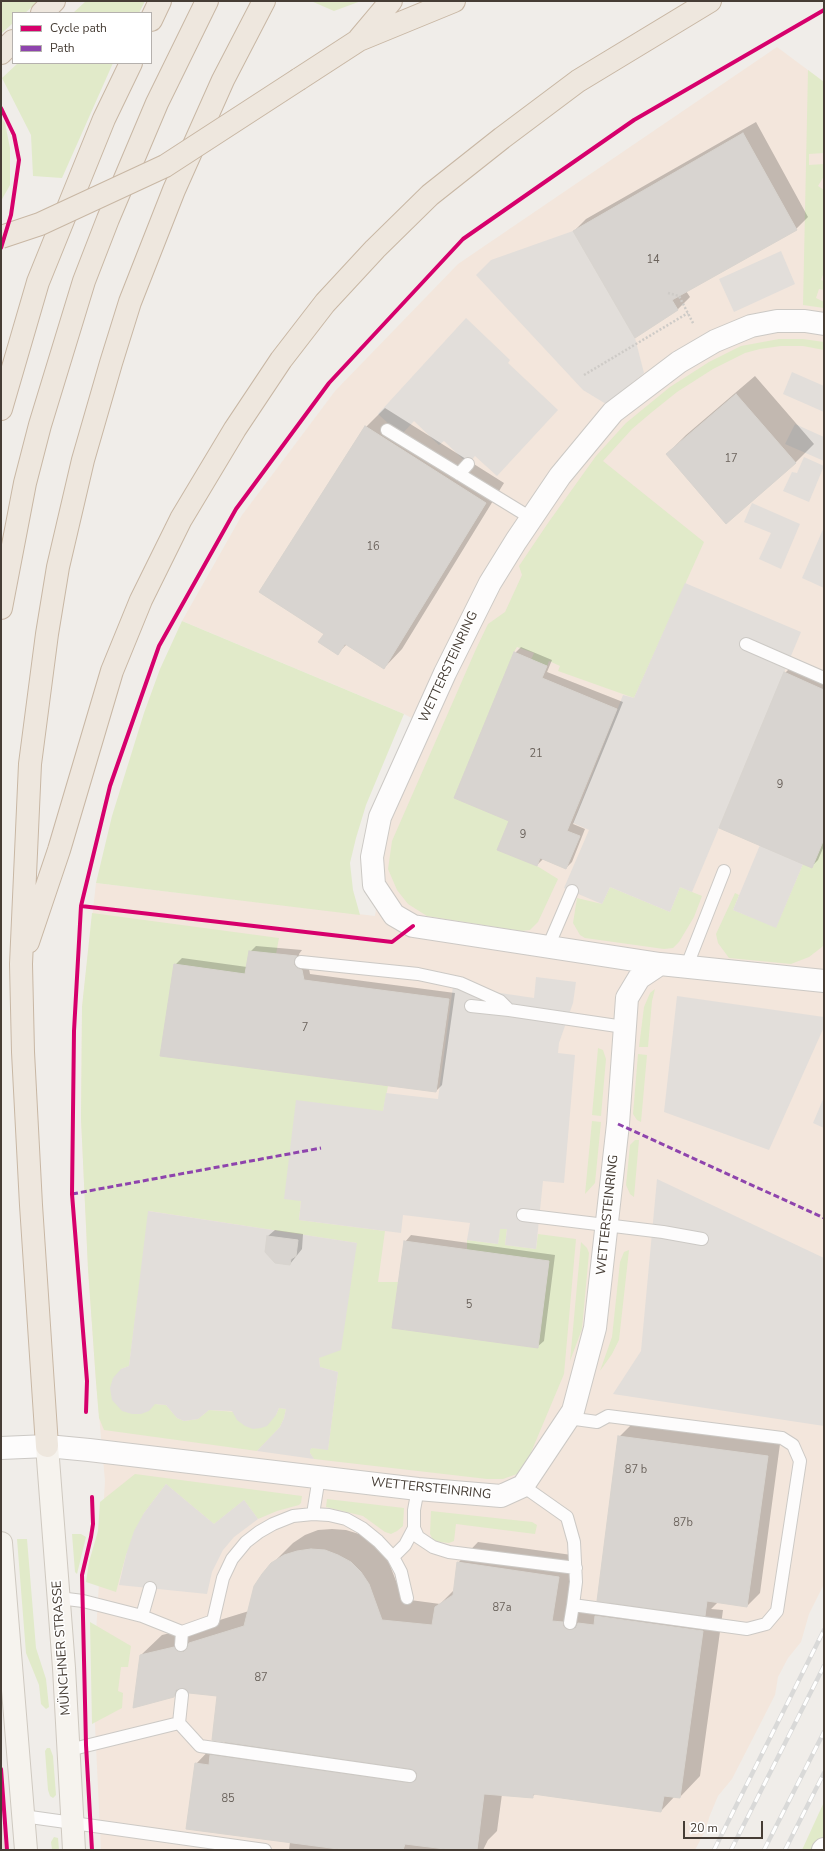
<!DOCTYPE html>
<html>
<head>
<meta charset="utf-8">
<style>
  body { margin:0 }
  #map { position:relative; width:825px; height:1851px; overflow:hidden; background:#f0ede9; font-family:"Nunito Sans",sans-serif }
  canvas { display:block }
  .frame { position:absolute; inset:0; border:2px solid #463d35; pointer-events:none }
  .legend { position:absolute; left:12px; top:12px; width:140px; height:52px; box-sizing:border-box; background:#fff; border:1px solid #b5b1ae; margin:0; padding:5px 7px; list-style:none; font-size:12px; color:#463d35 }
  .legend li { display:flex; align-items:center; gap:8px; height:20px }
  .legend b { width:20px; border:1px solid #b5b1ae }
  .scale { position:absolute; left:683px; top:1821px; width:80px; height:18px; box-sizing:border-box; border:2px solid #463d35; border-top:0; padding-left:5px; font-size:12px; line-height:14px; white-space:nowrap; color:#463d35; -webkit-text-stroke:3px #fff; paint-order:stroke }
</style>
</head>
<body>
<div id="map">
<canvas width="825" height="1851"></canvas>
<div class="frame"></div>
<ul class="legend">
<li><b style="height:5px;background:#d6006c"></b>Cycle path</li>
<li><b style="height:5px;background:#8e44ad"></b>Path</li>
</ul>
<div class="scale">20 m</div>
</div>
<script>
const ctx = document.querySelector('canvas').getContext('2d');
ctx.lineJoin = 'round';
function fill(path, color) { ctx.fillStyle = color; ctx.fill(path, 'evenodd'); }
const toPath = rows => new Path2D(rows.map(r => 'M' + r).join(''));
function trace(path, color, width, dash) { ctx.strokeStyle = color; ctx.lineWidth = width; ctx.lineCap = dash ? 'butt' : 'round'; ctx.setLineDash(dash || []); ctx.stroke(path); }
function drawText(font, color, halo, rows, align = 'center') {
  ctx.font = font + ' "Nunito Sans",sans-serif'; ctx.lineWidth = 3; ctx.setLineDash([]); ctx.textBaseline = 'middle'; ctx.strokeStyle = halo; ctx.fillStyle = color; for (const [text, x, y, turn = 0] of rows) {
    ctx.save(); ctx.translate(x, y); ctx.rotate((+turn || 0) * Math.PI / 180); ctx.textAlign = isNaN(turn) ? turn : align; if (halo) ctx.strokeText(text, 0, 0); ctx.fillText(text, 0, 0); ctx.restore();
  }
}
fill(toPath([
  [1,1808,5,1850,1,1850]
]), '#e4ded6');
fill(toPath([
  [777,47,824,82,824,1584,809,1614,801,1642,788,1658,778,1677,775,1695,732,1779,718,1796,710,1815,705,1831,695,1850,101,1850,93,1684,105,1481,96,1382,88,1269,81,1119,82,1007,96,883,375,916,389,819,425,725,404,714,182,621,242,515,335,391,458,264]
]), '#f3e6dc');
fill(toPath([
  [1,1,39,1,25,13,13,13,13,23,1,34],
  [86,1,145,1,139,13,73,13],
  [311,1,361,1,334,11],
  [18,63,113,63,62,178,33,176,31,135,2,78],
  [808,70,824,82,824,153,809,154,809,165,824,164,824,176,818,186,824,190,824,272,821,280,824,281,824,290,819,289,816,298,824,302,824,308,803,305],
  [1,117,5,123,10,148,10,185,1,201],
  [779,339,803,339,824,342,824,350,803,346,781,346,760,349,745,353,713,369,677,392,652,412,632,429,603,461,704,542,634,698,558,671,560,666,549,661,547,666,531,660,534,653,517,647,514,652,454,798,509,821,497,850,537,866,558,879,538,922,530,930,521,931,427,916,408,904,397,890,388,869,392,841,476,649,488,624,505,612,522,575,519,566,548,523,596,456,626,423,670,387,709,362,741,346],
  [182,621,404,714,366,805,356,838,350,863,353,890,360,915,96,883,112,816,144,713,160,669],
  [824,839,824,944,822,947,809,957,791,964,729,958,718,943,716,934,735,893,739,895,733,910,776,927,803,864],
  [610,887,670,912,680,887,702,896,694,917,679,942,673,948,664,949,585,938,580,935,573,923,577,898,602,904],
  [92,913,279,938,276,954,249,952,245,974,174,964,160,1056,388,1086,383,1111,285,1199,301,1200,299,1220,385,1231,378,1282,398,1282,392,1328,537,1348,549,1262,467,1250,467,1240,498,1244,500,1228,507,1229,505,1245,536,1249,538,1234,576,1239,564,1374,527,1462,517,1474,503,1479,487,1479,314,1459,310,1453,310,1449,312,1448,328,1449,338,1372,320,1367,319,1358,357,1243,149,1211,129,1366,121,1369,155,1404,166,1405,177,1418,184,1421,198,1419,209,1410,276,1415,279,1408,286,1409,284,1418,280,1427,257,1451,104,1430,99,1418,96,1382,88,1269,81,1119,82,1007],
  [655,989,652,1001,648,1047,639,1047,644,1007,650,993],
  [598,1048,603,1050,606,1059,601,1116,592,1115],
  [638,1054,647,1055,641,1122,637,1120,633,1114],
  [592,1121,601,1122,595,1183,585,1194],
  [635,1140,639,1140,634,1197,630,1194,626,1185,630,1145],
  [581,1242,587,1248,589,1253,582,1329,570,1361],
  [629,1250,619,1340,612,1354,600,1371,612,1337,620,1262,624,1252],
  [135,1474,302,1496,301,1503,299,1505,277,1511,258,1519,244,1500,214,1524,166,1484,144,1513,126,1555,116,1592,86,1582,89,1562,98,1531,100,1502],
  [327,1499,404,1508,403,1526,397,1531,391,1534,385,1532,363,1516,326,1507],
  [431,1511,532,1522,537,1525,535,1534,456,1524,454,1541,449,1543,440,1542,433,1540,430,1534],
  [72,1534,81,1534,86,1537,77,1574,75,1572],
  [17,1539,27,1539,36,1648,46,1679,49,1707,46,1709,41,1704,39,1685,26,1653],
  [90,1622,131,1646,128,1667,121,1667,118,1691,123,1693,122,1708,92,1724],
  [47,1748,50,1748,53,1756,56,1795,53,1798,50,1796,48,1790,45,1751],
  [824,1802,824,1836,817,1850,802,1850],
  [54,1837,58,1838,59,1850,52,1850,51,1842]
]), '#e1eac9');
fill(toPath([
  [573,231,635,338,644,373,606,404,583,390,476,275,491,260],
  [781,251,795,284,734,312,719,279],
  [466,318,510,360,508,363,558,410,497,476,475,456,468,464,444,441,439,445,414,421,401,435,378,414],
  [792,372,824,386,824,412,783,394],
  [795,424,824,437,824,461,785,444],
  [804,457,824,466,809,502,783,491,792,472,797,473],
  [752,503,800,524,781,569,759,559,771,533,744,522],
  [824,527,824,588,802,578],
  [685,583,801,632,692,892,680,887,670,912,610,887,602,904,564,888,589,830,573,823,623,695,634,698],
  [760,845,803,864,776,928,733,910],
  [536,977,576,982,573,1003,559,1043,558,1053,575,1055,564,1183,543,1181,536,1249,505,1245,507,1229,500,1229,498,1244,467,1240,470,1223,403,1215,401,1233,299,1220,301,1201,284,1199,296,1100,383,1111,386,1093,438,1099,453,986,534,998],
  [677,996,824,1017,824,1027,769,1150,664,1112],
  [824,1097,824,1128,813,1123],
  [657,1179,824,1258,824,1426,613,1394,641,1351],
  [148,1211,357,1243,341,1350,319,1358,320,1367,338,1372,328,1450,312,1448,310,1450,310,1453,314,1459,257,1451,280,1427,284,1418,286,1409,279,1408,276,1415,267,1426,261,1428,253,1429,245,1426,237,1420,232,1411,209,1410,198,1419,184,1421,177,1418,166,1405,155,1404,149,1411,141,1414,132,1414,122,1411,112,1400,110,1388,113,1378,121,1369,129,1366],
  [166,1484,214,1524,244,1500,258,1519,234,1537,223,1550,212,1572,207,1594,119,1585,126,1555,134,1531,144,1513]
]), '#e2deda');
fill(toPath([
  [756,122,808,217,796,229,686,291,690,297,678,309,635,336,574,231,586,219],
  [755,376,814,444,795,463,667,454,686,435],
  [385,408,504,483,402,649,384,668,347,644,338,653,325,634,366,427],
  [521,647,552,660,547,672,623,702,573,824,585,829,572,862,566,868,543,859,537,865,510,821,515,653],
  [791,667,824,681,824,846,818,860,812,866,785,673],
  [256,946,302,950,299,954,300,958,308,964,310,974,455,993,442,1085,436,1091,175,965,182,958,247,967,250,952],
  [275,1230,303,1234,302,1249,290,1264,268,1236],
  [411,1235,555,1255,544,1341,537,1347,405,1242],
  [632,1424,780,1444,760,1593,747,1606,718,1602,711,1609,723,1610,700,1776,680,1797,675,1796,661,1811,536,1793,532,1797,502,1794,497,1831,488,1840,483,1850,289,1850,290,1842,196,1764,216,1743,223,1744,226,1741,218,1695,183,1686,174,1696,141,1655,162,1635,195,1627,198,1631,202,1632,210,1623,249,1611,272,1564,293,1543,305,1535,318,1530,332,1529,346,1530,359,1534,371,1542,381,1551,389,1563,403,1599,440,1604,455,1589,458,1563,478,1542,579,1556,572,1600,607,1604,610,1602,619,1437]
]), '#0003');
const building = toPath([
  [743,133,797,230,672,300,678,310,635,338,573,231,743,133],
  [736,394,796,463,726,524,666,454,736,394],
  [365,426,486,503,384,669,345,644,338,655,318,642,324,634,259,592,365,426],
  [514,652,547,666,542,678,617,709,567,831,580,836,566,869,540,858,537,866,497,850,509,821,454,798,514,652],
  [784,672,824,690,824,839,812,868,719,828,784,672],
  [249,951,297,956,294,961,294,965,297,968,302,970,304,980,449,999,436,1092,160,1056,174,964,245,974,249,951],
  [267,1236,298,1240,296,1256,291,1259,290,1265,275,1263,265,1252,267,1236],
  [404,1241,549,1261,538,1348,392,1328,404,1241],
  [618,1436,768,1456,747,1607,707,1601,705,1616,597,1601,618,1436],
  [311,1549,325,1550,338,1555,351,1562,361,1572,369,1584,382,1620,432,1625,435,1607,453,1595,457,1562,559,1577,552,1621,563,1622,563,1626,568,1630,576,1628,578,1623,594,1625,595,1616,703,1631,680,1798,664,1796,661,1812,533,1794,533,1798,484,1794,477,1850,453,1850,405,1844,403,1850,346,1850,186,1829,195,1763,209,1765,210,1755,409,1783,416,1780,417,1773,411,1769,212,1740,217,1696,189,1693,183,1688,176,1690,174,1697,133,1708,140,1655,174,1647,177,1651,184,1652,187,1649,189,1643,244,1626,254,1586,262,1574,271,1563,284,1555,297,1551,311,1549]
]);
fill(building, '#d8d4d0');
trace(building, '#d8d4cf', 1);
const service = toPath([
  [387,430,531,518],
  [459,474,468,464],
  [746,644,824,678],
  [548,947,572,891],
  [301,962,418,974,460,983,500,1001,509,1010],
  [686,968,724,871],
  [471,1006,509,1010,624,1027],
  [523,1215,663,1232,702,1239],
  [319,1477,313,1514,329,1515,346,1519,362,1528,378,1541,393,1557,401,1572,407,1598],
  [523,1486,567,1517,574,1542,576,1582,573,1605,747,1629,766,1624,777,1611,800,1461,793,1445,782,1438,608,1416,597,1422,568,1418],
  [418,1489,414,1510,414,1528,418,1537,433,1547,449,1552,576,1568],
  [393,1557,405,1545,414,1528],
  [59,1598,83,1601,142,1616,182,1632,213,1621,223,1578,232,1559,246,1542,259,1532,273,1524,293,1516,313,1514],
  [142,1616,150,1588],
  [570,1623,573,1605],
  [181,1645,182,1632],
  [179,1723,182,1695],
  [69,1750,179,1723,200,1746,410,1776],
  [23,1816,265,1850]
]);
const minor = toPath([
  [660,964,413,926,394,915,374,885,372,857,380,817,445,673,490,583,516,541,560,476,613,412,679,362,715,341,751,326,777,321,805,321,824,324],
  [1,1448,47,1446,89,1450,418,1489,501,1496,523,1486,573,1411,595,1328,618,1124,627,998,639,978,660,964,824,981],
  [823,1850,824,1849]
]);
const secondary = toPath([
  [47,1446,64,1668,74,1850],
  [1,1543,26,1850]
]);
const trunk = toPath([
  [42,13,54,1],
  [151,20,160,1],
  [359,39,391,1],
  [1,53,13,41],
  [299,79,359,40,454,1],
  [1,409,38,282,104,119,131,63],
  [1,608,25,483,40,425,84,281,108,219,157,103,207,1],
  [28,942,59,850,112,671,141,600,181,519,235,429,281,360,325,303,375,249,430,195,502,138,578,81,710,1],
  [47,1446,31,1205,23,1052,21,964,30,764,47,634,58,567,83,460,111,363,130,302,174,190,223,80,264,1]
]);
trace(service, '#ccc9c5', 14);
trace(minor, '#ccc9c5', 24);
trace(secondary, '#cfc9c0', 24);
trace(trunk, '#c8b7a4', 24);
trace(toPath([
  [668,293,679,296,694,325],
  [584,375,688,313]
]), '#cecbc7', 2.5, [2, 2]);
trace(service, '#fdfcfc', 12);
trace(minor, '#fdfcfc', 22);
trace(secondary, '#f6f3ee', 22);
trace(trunk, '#eee7de', 22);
const rail = toPath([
  [714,1850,824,1630],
  [731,1850,824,1666],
  [764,1850,824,1732],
  [785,1850,824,1773]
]);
trace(rail, '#d9d9d8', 4.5);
trace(rail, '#fff', 3, [9]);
const trunkBridge = toPath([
  [1,237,40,224,165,166,299,79]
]);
trace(trunkBridge, '#c8b7a4', 24, []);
trace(trunkBridge, '#eee7de', 22);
trace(toPath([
  [618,1124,824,1218],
  [72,1194,321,1148]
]), '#8e44ad', 3, [6, 3]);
trace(toPath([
  [1,108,14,135,19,160,11,215,1,248],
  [81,906,392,942,413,926],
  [86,1412,87,1381,72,1194,74,1031,81,906,110,786,159,646,236,509,329,383,463,239,634,120,824,10],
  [92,1497,93,1524,91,1537,82,1575,86,1745,92,1850],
  [1,1769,7,1850]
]), '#d6006c', 4);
drawText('11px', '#6c645d', null, [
  ["14",653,260],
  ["17",731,459],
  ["16",373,547],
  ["21",536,754],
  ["9",780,785],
  ["9",523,835],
  ["7",305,1028],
  ["5",469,1305],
  ["87 b",636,1470],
  ["87b",683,1523],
  ["87a",502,1608],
  ["87",261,1678],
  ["85",228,1799]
]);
drawText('13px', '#463d35', '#fff', [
  ["WETTERSTEINRING",449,667,-65],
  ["WETTERSTEINRING",608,1215,-84],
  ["WETTERSTEINRING",431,1489,6],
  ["MÜNCHNER STRASSE",62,1648,-94]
]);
</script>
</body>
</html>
